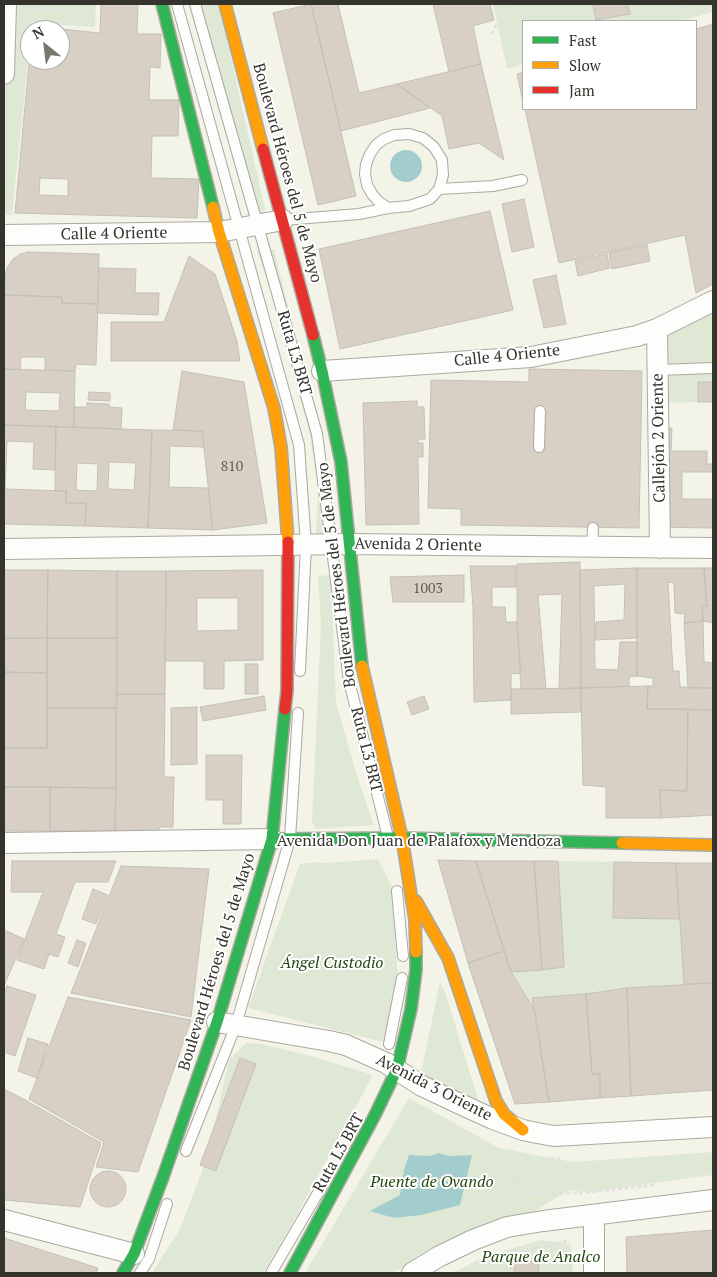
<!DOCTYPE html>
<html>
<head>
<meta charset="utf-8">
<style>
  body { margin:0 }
  #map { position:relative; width:717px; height:1277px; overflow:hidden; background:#f4f3e8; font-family:"PT Serif",serif }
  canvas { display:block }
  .frame { position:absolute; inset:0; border:5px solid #35342c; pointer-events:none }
  .legend { position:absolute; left:522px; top:20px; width:175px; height:90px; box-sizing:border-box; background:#fff; border:1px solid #aeaeab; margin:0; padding:6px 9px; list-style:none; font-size:15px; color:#35342c }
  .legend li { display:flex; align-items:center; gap:10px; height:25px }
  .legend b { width:25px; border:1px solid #aeaeab }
  .north { position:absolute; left:20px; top:20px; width:50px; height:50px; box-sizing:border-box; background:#fff; border:1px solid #aeaeab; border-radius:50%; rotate:331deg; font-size:14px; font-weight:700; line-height:20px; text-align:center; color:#35342c }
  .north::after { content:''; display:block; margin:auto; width:18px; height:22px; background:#78776e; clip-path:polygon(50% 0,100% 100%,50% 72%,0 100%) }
</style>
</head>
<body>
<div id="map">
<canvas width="717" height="1277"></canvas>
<div class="frame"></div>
<ul class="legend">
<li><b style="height:6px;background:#30b455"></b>Fast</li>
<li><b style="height:6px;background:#ff9f0a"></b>Slow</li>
<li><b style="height:6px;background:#e5322d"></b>Jam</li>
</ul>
<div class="north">N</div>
</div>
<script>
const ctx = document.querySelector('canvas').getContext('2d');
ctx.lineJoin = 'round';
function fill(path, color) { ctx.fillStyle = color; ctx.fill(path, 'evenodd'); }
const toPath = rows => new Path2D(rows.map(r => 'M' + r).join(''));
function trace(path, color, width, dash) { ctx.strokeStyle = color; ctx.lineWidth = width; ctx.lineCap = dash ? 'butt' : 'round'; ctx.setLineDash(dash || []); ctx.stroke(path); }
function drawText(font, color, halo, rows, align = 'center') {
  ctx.font = font + ' "PT Serif",serif'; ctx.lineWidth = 4; ctx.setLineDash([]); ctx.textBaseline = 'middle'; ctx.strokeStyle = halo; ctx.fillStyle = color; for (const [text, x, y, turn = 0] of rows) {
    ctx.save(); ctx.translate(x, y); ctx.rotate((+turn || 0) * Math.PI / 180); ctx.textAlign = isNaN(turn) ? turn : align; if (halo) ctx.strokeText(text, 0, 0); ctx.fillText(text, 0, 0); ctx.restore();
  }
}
fill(toPath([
  [4,4,96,4,95,27,32,23,12,215,4,215],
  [201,4,219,4,265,209,264,216,253,218,217,87],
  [493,4,713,4,713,12,680,21,523,21,523,64,507,69],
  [274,249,309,394,328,536,316,538,318,487,310,435,274,299,257,251],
  [713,312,713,382,698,382,698,402,660,403,660,337],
  [331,575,336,702,358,779,374,825,315,829,312,821,321,625,318,576],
  [378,859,393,889,398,987,387,1043,248,1008,300,864,316,862,327,863],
  [558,861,614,862,613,918,679,919,684,984,627,988,585,994,533,998,535,1011,511,972,564,967],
  [440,982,445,992,478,1099,473,1102,420,1077],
  [246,1043,261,1044,307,1055,373,1075,287,1233,263,1273,152,1273,180,1229,207,1158,229,1060],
  [409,1098,499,1148,573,1162,713,1152,713,1175,587,1192,569,1190,527,1216,430,1248,393,1273,305,1273],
  [541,1240,571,1244,573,1273,452,1273,486,1256]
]), '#dfe8d5');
fill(toPath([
  '390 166a16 16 0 1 1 32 0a16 16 0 1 1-32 0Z',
  [439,1153,448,1156,472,1155,460,1205,421,1215,394,1218,370,1211,400,1195,404,1170,409,1155,429,1156]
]), '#a3cdcd');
const building = toPath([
  [101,4,138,4,137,34,161,34,160,68,150,67,149,100,179,100,178,136,152,136,151,178,199,179,197,218,15,213,30,53,30,60,60,60,60,30,32,30,32,26,100,33,101,4],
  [40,178,68,179,68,196,39,195,40,178],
  [311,4,338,4,359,93,397,84,430,108,341,131,311,4],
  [311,4,356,196,318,205,273,13,311,4],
  [433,4,490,4,494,20,473,26,481,64,449,72,433,4],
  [593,4,628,4,630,14,596,20,593,4],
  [713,24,713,284,696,293,685,235,559,263,525,109,696,109,696,29,713,24],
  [481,64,504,160,479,143,449,149,442,116,397,84,481,64],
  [523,72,523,102,517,74,523,72],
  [524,199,534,247,512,252,502,204,524,199],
  [490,211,513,310,340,349,319,249,490,211],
  [647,245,650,261,612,269,609,253,647,245],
  [28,252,99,254,98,304,62,303,62,297,4,295,5,274,8,266,13,259,20,254,28,252],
  [607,254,610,268,578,276,575,261,607,254],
  [189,256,215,274,237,341,240,361,111,361,111,322,164,322,189,256],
  [99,268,136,269,135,293,159,293,158,315,97,313,99,268],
  [556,275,566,324,544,328,533,280,556,275],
  [4,295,62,297,62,303,98,304,96,365,76,364,75,371,45,370,45,357,21,357,20,370,4,369,4,295],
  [4,369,75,371,74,427,4,425,4,369],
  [26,392,60,393,59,411,25,410,26,392],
  [529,369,642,371,639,528,461,525,461,509,428,508,431,380,529,382,529,369],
  [182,371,244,382,267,523,213,530,202,431,173,430,182,371],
  [698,382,713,382,713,402,698,402,698,382],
  [89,392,110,393,110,401,88,400,89,392],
  [417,401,417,407,424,407,425,439,418,439,418,443,423,443,423,457,418,457,419,524,366,525,363,403,417,401],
  [87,403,109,404,109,407,122,408,121,429,74,427,74,407,87,407,87,403],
  [4,425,56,427,55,470,33,469,34,442,7,441,5,489,66,491,66,503,86,503,85,526,4,524,4,425],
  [56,427,152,430,148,528,85,526,86,503,66,503,66,491,55,491,56,427],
  [109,462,136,463,134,490,108,489,109,462],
  [77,463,98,464,97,491,76,490,77,463],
  [654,428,672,428,671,451,707,451,707,464,713,464,713,472,682,472,682,499,713,499,713,528,652,527,654,428],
  [152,430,202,431,204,447,170,446,169,487,208,488,213,530,148,528,152,430],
  [580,562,581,688,559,689,562,594,538,595,546,689,521,689,517,622,517,564,580,562],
  [470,566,516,566,516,587,492,587,492,607,505,607,506,622,517,622,521,673,511,674,511,700,474,702,473,607,470,566],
  [637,568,637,638,595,640,596,622,624,620,625,584,594,586,595,669,618,670,620,642,637,642,637,676,629,677,629,686,581,688,580,570,637,568],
  [637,568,704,568,707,606,702,606,703,621,684,623,685,614,675,613,674,583,668,582,673,671,679,671,680,687,713,688,713,710,647,709,648,686,653,686,653,678,637,676,637,568],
  [704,568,713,568,713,623,703,621,702,606,707,606,704,568],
  [4,570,48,570,47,638,4,638,4,570],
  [48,570,117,571,117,638,47,638,48,570],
  [263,570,263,660,224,661,224,689,204,689,204,661,165,661,166,571,263,570],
  [197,598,238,598,238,630,197,631,197,598],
  [117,571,166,571,165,694,117,694,117,571],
  [464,575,464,602,393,602,390,577,464,575],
  [703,621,704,662,713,663,713,688,688,688,684,623,703,621],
  [4,638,47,638,47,673,4,672,4,638],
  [47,638,117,638,116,708,47,708,47,638],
  [245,664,258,664,258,694,245,694,245,664],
  [4,672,47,673,47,748,4,748,4,672],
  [648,686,647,709,688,709,687,791,660,790,661,818,606,818,606,787,583,785,581,688,648,686],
  [581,688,581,712,511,714,511,689,581,688],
  [117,694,165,694,164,777,174,777,173,827,160,827,159,831,115,831,117,694],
  [264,696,266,710,203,721,200,707,264,696],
  [424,696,429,709,412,715,407,702,424,696],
  [197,707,197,764,171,765,171,708,197,707],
  [47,708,116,708,116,788,4,787,4,748,47,748,47,708],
  [688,709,713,710,713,815,661,818,660,790,687,791,688,709],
  [206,755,242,755,241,824,223,824,223,800,206,800,206,755],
  [4,787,50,787,50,831,4,831,4,787],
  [50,787,116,788,115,831,50,831,50,787],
  [438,860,476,861,504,951,468,963,438,860],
  [12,861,116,861,108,882,75,882,56,934,65,937,58,957,49,954,44,969,17,960,43,892,11,892,12,861],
  [476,861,534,861,542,970,511,972,476,861],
  [534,861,558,861,564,967,542,970,534,861],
  [614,862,676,863,679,919,613,918,614,862],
  [676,863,713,863,713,983,684,984,676,863],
  [121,866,209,869,191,1017,71,993,121,866],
  [93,889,108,895,96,924,82,919,93,889],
  [4,930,24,939,4,986,4,930],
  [77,940,86,943,78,967,68,963,77,940],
  [504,951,511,972,535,1011,549,1102,515,1104,468,963,504,951],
  [713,983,713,1090,631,1096,627,988,713,983],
  [7,986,36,995,15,1056,4,1052,4,994,7,986],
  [627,988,631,1096,600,1098,600,1074,592,1074,586,994,627,988],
  [586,994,592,1074,600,1074,600,1098,549,1102,532,998,586,994],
  [68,997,191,1020,138,1172,96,1167,104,1142,29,1099,68,997],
  [28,1038,48,1044,37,1078,18,1071,28,1038],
  [240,1058,256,1064,216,1171,200,1165,240,1058],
  [4,1089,27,1101,101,1143,80,1207,4,1200,4,1089],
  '90 1189a18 18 0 1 1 36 0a18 18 0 1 1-36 0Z',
  [713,1230,713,1273,627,1273,626,1237,713,1230],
  [4,1238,98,1268,96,1273,4,1273,4,1238],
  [538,1261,539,1273,514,1273,514,1262,538,1261]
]);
fill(building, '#d8d0c5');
trace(building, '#c3c0b8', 1);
const lane = toPath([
  [177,4,299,445,306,545,300,671],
  [195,4,317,434,349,681,388,837],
  [409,134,423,138,434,147,442,160,443,175,439,189,430,199,409,206,388,208,379,202,372,194,367,185,365,174,366,164,370,154,376,145,384,139,394,135,409,134],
  [439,189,493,186,522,180],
  [284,220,359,214,388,208],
  [658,370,713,368],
  [539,447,540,411],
  [592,547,593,528],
  [397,891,403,956],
  [389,1044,402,978],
  [186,1151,236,1025,290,839,298,713],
  [140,1273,149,1259,167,1204],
  [271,1273,322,1186]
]);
const street = toPath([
  [4,74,6,4],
  [4,235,219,232,283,220],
  [657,329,660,548],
  [322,371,531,357,637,336,657,329,713,301],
  [4,549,350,544,713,548],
  [4,843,272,839],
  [217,1022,329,1041,346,1045,386,1063,422,1086,458,1103,493,1119,523,1130,537,1133,554,1136,713,1127],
  [594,1215,594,1273],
  [4,1220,134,1254],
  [412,1273,438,1257,473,1240,507,1227,543,1221,713,1200]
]);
const fast = toPath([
  [162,4,213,207],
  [313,335,322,371,341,462,362,666],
  [272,839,402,838,622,843],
  [123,1273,134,1254,163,1177,217,1022,272,839,285,709],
  [290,1273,375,1115,397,1069,411,1009,416,970,416,952]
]);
const slow = toPath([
  [225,4,263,149],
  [213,207,219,232,274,408,281,447,288,542],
  [362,666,402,838,415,920,416,952],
  [622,843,713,845],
  [416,901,448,958,496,1101,504,1114,523,1130]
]);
const jam = toPath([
  [263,149,313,335],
  [285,709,287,691,288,542]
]);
trace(lane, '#aaa9a1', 12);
trace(street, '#aaa9a1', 22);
trace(fast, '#aaa9a1', 14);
trace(slow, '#aaa9a1', 14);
trace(jam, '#aaa9a1', 14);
trace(toPath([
  [680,4,681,9],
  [24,8,77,11,76,4],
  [492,34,506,4],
  [206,1178,300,1179],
  [512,1179,532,1193,577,1193,654,1185],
  [381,1180,512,1179,539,1161,560,1158],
  [472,1273,497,1257,570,1240]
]), '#e1e1de', 3, [4, 2.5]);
trace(lane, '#fdfdfc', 10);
trace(street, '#fdfdfc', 20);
trace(fast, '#30b455', 11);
trace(slow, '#ff9f0a', 11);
trace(jam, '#e5322d', 11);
drawText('14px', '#5e5b52', null, [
  ["810",232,467],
  ["1003",428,589]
]);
drawText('16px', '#35342c', '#fff', [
  ["Boulevard Héroes del 5 de Mayo",287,173,75],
  ["Calle 4 Oriente",114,234,-1],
  ["Ruta L3 BRT",294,353,74],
  ["Calle 4 Oriente",507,356,-6],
  ["Callejón 2 Oriente",659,438,-91],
  ["Avenida 2 Oriente",418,545,1],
  ["Boulevard Héroes del 5 de Mayo",337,575,-97],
  ["Ruta L3 BRT",366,750,76],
  ["Avenida Don Juan de Palafox y Mendoza",419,841],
  ["Boulevard Héroes del 5 de Mayo",217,962,-73],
  ["Avenida 3 Oriente",434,1088,27],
  ["Ruta L3 BRT",339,1153,-61]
]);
drawText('italic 16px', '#244810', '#fff', [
  ["Ángel Custodio",332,963],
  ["Puente de Ovando",432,1182],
  ["Parque de Analco",541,1257]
]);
</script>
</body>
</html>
